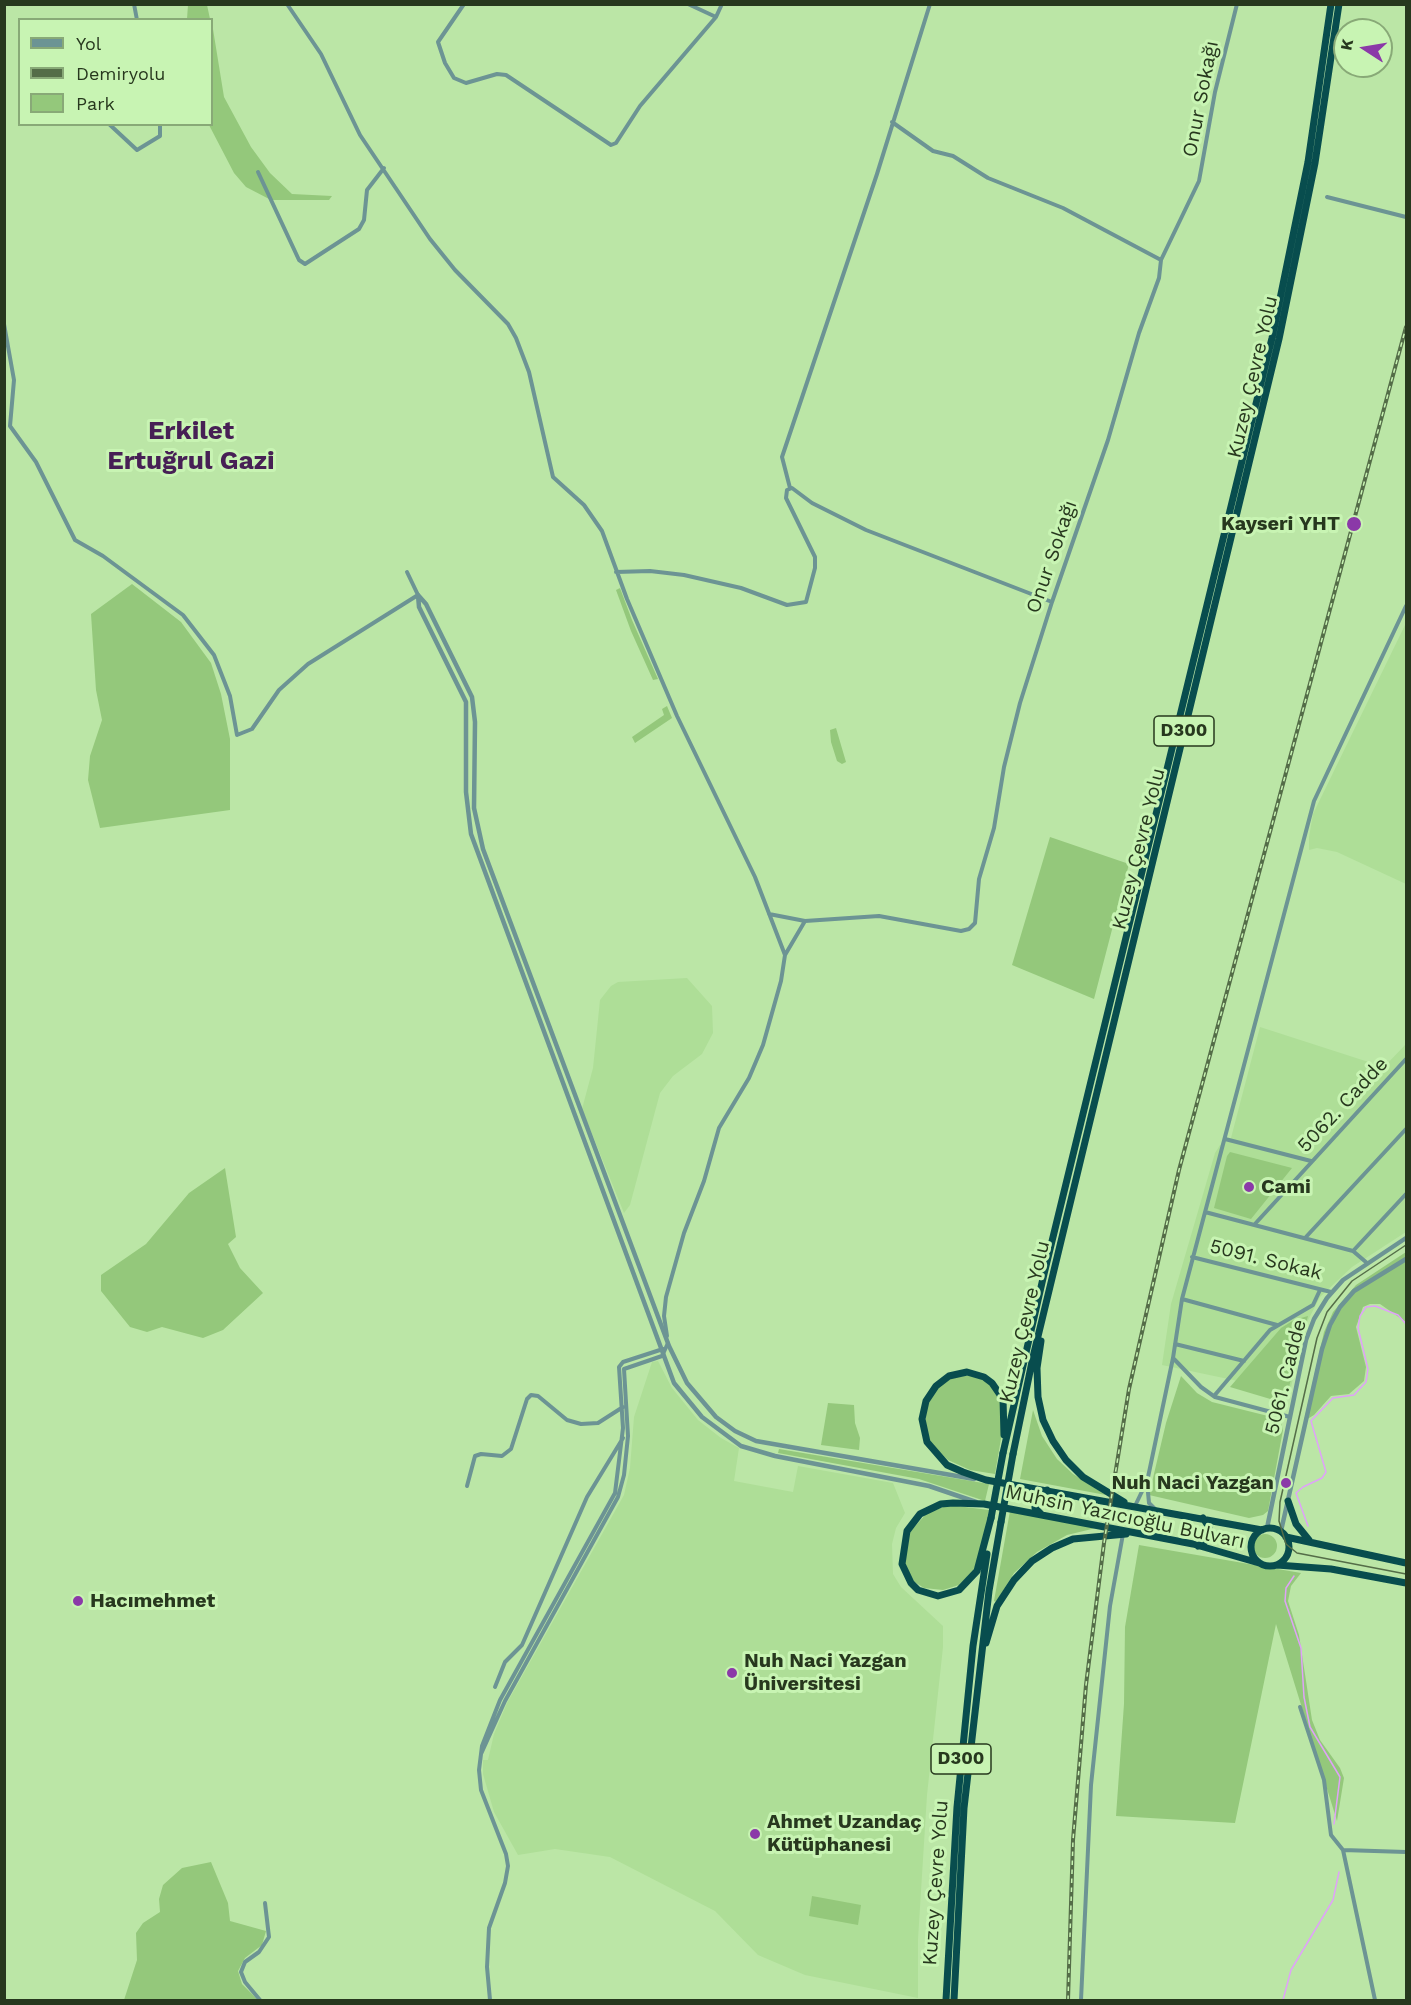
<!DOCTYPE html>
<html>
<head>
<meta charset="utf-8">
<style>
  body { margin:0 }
  #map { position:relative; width:1411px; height:2005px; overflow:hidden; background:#bbe6a6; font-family:"Work Sans",sans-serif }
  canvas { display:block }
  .frame { position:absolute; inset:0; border:6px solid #27381e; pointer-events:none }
  .legend { position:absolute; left:18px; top:18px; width:195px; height:108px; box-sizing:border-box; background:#c8f4b3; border:2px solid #88a977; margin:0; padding:8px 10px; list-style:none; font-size:18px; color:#27381e }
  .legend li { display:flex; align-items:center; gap:12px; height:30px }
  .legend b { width:30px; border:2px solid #88a977 }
  .north { position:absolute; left:1333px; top:18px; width:60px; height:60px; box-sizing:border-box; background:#c8f4b3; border:2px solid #88a977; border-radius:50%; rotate:282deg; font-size:16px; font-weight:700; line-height:24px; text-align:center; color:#27381e }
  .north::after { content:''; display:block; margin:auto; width:21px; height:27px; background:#8b39a8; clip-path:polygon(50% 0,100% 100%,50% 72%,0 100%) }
</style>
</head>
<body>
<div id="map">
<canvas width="1411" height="2005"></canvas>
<div class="frame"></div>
<ul class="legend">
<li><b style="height:8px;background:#6c9494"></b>Yol</li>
<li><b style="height:8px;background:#546d48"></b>Demiryolu</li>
<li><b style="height:16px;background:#94c87b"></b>Park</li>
</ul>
<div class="north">K</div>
</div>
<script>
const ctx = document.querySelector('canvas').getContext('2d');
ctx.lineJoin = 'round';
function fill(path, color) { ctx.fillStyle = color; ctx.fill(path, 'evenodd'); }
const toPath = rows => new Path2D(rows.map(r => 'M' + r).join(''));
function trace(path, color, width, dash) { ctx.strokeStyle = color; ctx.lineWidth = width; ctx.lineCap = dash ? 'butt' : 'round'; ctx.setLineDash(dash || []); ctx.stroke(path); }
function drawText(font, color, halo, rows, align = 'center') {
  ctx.font = font + ' "Work Sans",sans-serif'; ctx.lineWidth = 6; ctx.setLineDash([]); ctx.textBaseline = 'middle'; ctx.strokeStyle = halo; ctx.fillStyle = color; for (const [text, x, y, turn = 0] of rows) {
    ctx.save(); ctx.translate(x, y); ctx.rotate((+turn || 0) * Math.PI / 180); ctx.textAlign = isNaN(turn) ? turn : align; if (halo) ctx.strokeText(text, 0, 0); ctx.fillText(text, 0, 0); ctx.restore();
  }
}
fill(toPath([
  [1406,623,1406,884,1337,852,1317,848,1309,850,1309,837,1313,814],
  [687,978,712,1006,713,1033,702,1054,673,1076,660,1093,630,1205,624,1213,582,1109,593,1068,600,1000,611,986,618,982],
  [1260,1027,1384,1067,1406,1044,1406,1232,1352,1267,1320,1297,1304,1328,1290,1392,1162,1365,1171,1304,1215,1153,1220,1145,1231,1138],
  [658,1361,672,1388,698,1420,721,1438,739,1448,734,1481,793,1492,798,1466,893,1483,905,1513,896,1528,892,1544,893,1574,901,1587,943,1626,943,1647,927,1795,918,1939,918,1998,805,1975,758,1955,715,1911,610,1857,555,1849,518,1855,494,1812,483,1774,483,1760,488,1760,494,1734,507,1703,624,1495,630,1468,634,1417,652,1362]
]), '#aede97');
fill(toPath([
  [188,5,207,5,210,19,187,19],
  [212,23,224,97,251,147,270,173,292,194,332,196,329,200,271,200,246,187,234,173,209,125],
  [132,584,181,622,211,663,221,694,230,739,230,810,100,828,88,780,90,756,102,720,96,690,91,614],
  [620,588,632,620,658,679,653,680,631,631,616,590],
  [667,706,672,718,635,743,632,737,664,715,662,709],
  [836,728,846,762,842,764,837,761,831,742,830,730],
  [1050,837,1129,864,1094,999,1012,965],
  [1230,1152,1292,1168,1251,1219,1214,1208,1227,1156],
  [225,1168,236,1237,228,1244,240,1268,263,1293,223,1330,203,1338,162,1327,147,1332,130,1327,101,1291,101,1275,146,1244,189,1193],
  [1406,1252,1406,1322,1380,1304,1370,1304,1363,1307,1356,1327,1366,1367,1364,1381,1349,1394,1331,1396,1314,1415,1304,1421,1324,1332,1333,1312,1356,1285],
  [1308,1316,1286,1398,1277,1401,1230,1387,1281,1328,1294,1320],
  [972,1375,988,1382,1001,1401,1003,1427,995,1474,970,1470,948,1460,932,1445,925,1428,926,1409,935,1390,948,1378],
  [1181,1376,1197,1393,1212,1402,1276,1418,1281,1423,1283,1430,1268,1511,1263,1515,1249,1518,1149,1495,1166,1423],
  [828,1403,854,1405,855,1423,860,1438,859,1450,821,1445],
  [1033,1410,1042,1436,1057,1459,1073,1474,1106,1495,1020,1479],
  [779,1449,989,1484,985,1501,919,1479,778,1453],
  [949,1505,989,1510,980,1556,973,1571,959,1585,943,1590,924,1588,913,1581,904,1561,909,1533,927,1513],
  [1010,1511,1096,1528,1067,1535,1037,1552,1014,1573,996,1602,994,1601],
  '1253 1546a12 12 0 1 1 24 0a12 12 0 1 1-24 0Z',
  [1139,1545,1301,1573,1291,1586,1288,1601,1299,1635,1312,1720,1320,1740,1340,1768,1344,1778,1337,1821,1276,1624,1235,1823,1116,1816,1124,1704,1125,1627],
  [211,1862,228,1903,230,1921,266,1931,262,1945,245,1958,238,1971,242,1984,258,2000,124,2000,137,1960,136,1933,143,1923,160,1912,159,1899,163,1885,182,1868],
  [812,1896,861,1905,858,1925,809,1916]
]), '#94c87b');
trace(toPath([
  [1308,1526,1296,1493,1303,1487,1322,1478,1326,1472,1311,1421,1333,1398,1354,1395,1366,1382,1368,1369,1358,1328,1360,1316,1366,1307,1375,1306,1398,1315,1406,1324],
  [1294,1576,1286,1588,1285,1601,1301,1648,1304,1697,1310,1727,1340,1777,1334,1824],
  [1283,2000,1291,1970,1333,1900,1339,1872]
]), '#dfa2f8', 1.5);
trace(toPath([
  [134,4,137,20],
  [287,4,321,54,360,135,430,239,455,270,508,324,516,338,529,372,553,477,584,505,602,531,627,599,677,716,755,877,785,955,781,981,763,1045,749,1078,719,1128,704,1181,684,1233,666,1297,664,1316,667,1336],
  [464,4,438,42,445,63,454,78,466,83,497,74,506,75,611,145,616,143,640,106,716,17,722,4],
  [688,4,716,17],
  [892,122,933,151,953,156,988,178,1063,208,1161,260],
  [109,124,137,150,160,136,160,124],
  [258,172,299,260,305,264,359,229,364,220,367,190,384,168],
  [1327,197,1406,217],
  [4,324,14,380,10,426,36,462,75,540,103,556,183,615,214,655,230,696,237,735,252,729,279,690,308,664,418,595],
  [790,488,782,457,877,174,930,4],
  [407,572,418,595],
  [616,572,650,571,684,575,741,588,787,605,806,602,815,568,815,557,786,498,787,490,792,488,812,503,866,530,1052,602],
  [769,914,805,921,879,916,961,931,969,929,975,923,979,879,994,828,1004,767,1020,703,1052,602,1108,440,1139,333,1159,278,1161,260,1199,181,1215,92,1237,4],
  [785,955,805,921],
  [1225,1139,1311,1161],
  [1205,1212,1353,1251,1367,1263],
  [1254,1225,1406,1059],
  [1305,1238,1406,1129],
  [1353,1251,1406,1194],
  [1192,1257,1331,1292],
  [1182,1299,1277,1325],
  [1175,1344,1244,1361],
  [1174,1359,1201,1387,1215,1397,1290,1417],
  [1214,1396,1270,1330,1313,1305,1320,1290],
  [467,1486,475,1456,481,1454,502,1456,511,1449,527,1399,531,1395,538,1396,567,1420,581,1424,598,1423,623,1407],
  [1135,1506,1146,1483],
  [1155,1509,1149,1503,1147,1482,1173,1358,1182,1299,1314,801,1406,606],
  [495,1687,505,1662,522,1645,587,1497,623,1438],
  [1300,1707,1324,1780,1331,1835,1343,1850,1406,1852],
  [481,1754,505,1701,618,1497,624,1475,628,1436,624,1369,662,1356,668,1343],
  [1343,1850,1375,2000],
  [260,2000,245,1982,241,1972,245,1962,259,1952,269,1937,265,1903],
  [490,2000,487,1967,489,1928,505,1883,508,1866,506,1854,481,1790,479,1770,482,1746,500,1700,615,1493,623,1428,619,1367,623,1362,663,1349],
  [1081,2000,1091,1785,1110,1606,1123,1534]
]), '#6c9494', 4);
trace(toPath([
  [418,595,419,607,466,702,466,792,471,834,674,1383,702,1417,741,1446,775,1456,929,1486,976,1502],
  [418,595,426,604,472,697,475,722,474,808,483,849,669,1346,687,1383,716,1417,735,1431,756,1441,974,1479],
  [1267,1528,1306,1340,1314,1319,1327,1298,1343,1280,1406,1238],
  [1281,1531,1322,1349,1330,1325,1340,1307,1354,1291,1406,1259]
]), '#6c9494', 4.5);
trace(toPath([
  [1041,1341,1037,1368,1038,1397,1043,1420,1053,1441,1066,1460,1083,1477,1124,1502],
  [1004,1435,1003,1399,992,1383,984,1377,967,1372,949,1376,936,1386,926,1401,922,1419,927,1442,947,1465,963,1472,986,1480,1262,1530],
  [1003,1453,1044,1274,1272,338,1308,162,1331,4],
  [1013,1454,1033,1357,1279,339,1315,163,1339,4],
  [1288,1501,1296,1524,1309,1540],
  [1041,1514,1035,1508,1035,1500,1039,1493,1047,1490],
  [991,1518,977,1571,959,1590,938,1596,918,1590,911,1583,902,1564,907,1531,920,1514,941,1504,953,1503,984,1504,1136,1533,1193,1544,1259,1563],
  '1251 1547a19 19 0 1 1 38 0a19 19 0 1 1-38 0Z',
  [1286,1537,1406,1563],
  [1198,1546,1207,1540,1210,1534,1209,1527,1203,1518],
  [1277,1565,1331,1569,1406,1583],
  [986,1643,997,1606,1014,1580,1032,1561,1052,1548,1073,1539,1126,1534],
  [946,2000,957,1807,973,1646,987,1554],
  [954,2000,964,1808,989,1591,1001,1522]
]), '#084d4e', 7);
trace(toPath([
  [1406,1245,1352,1281,1327,1312,1317,1338,1280,1502,1279,1521,1286,1544,1297,1553,1406,1574]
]), '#546d48', 1.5);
const rail = toPath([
  [1068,2000,1073,1840,1086,1685,1104,1543,1129,1389,1179,1170,1406,327]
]);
trace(rail, '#546d48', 4);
trace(rail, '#c8f4b3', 1.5, [4.5]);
trace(toPath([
  [991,1518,1003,1453],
  [1001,1522,1013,1454]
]), '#084d4e', 7);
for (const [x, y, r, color] of [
  [1354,524,8,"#8b39a8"],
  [1249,1187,6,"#8b39a8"],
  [1286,1483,6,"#8b39a8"],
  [78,1601,6,"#8b39a8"],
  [732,1673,6,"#8b39a8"],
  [755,1834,6,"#8b39a8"]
]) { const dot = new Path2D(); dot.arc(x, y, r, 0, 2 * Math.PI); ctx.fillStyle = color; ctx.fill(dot); trace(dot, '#c8f4b3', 2); }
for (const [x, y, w] of [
  [1184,731,60],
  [961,1759,60]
]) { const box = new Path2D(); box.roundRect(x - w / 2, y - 15, w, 30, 4.5); ctx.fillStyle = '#c8f4b3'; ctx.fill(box); trace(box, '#27381e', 1.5); }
drawText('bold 18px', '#27381e', null, [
  ["D300",1184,731],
  ["D300",961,1759]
]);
drawText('20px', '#27381e', '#c8f4b3', [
  ["Onur Sokağı",1201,99,-79],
  ["Kuzey Çevre Yolu",1253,377,-77],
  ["Onur Sokağı",1052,557,-71],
  ["Kuzey Çevre Yolu",1139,849,-76],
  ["5062. Cadde",1343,1105,-47],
  ["5091. Sokak",1266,1260,14],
  ["Kuzey Çevre Yolu",1025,1322,-77],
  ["5061. Cadde",1286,1377,-76],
  ["Muhsin Yazıcıoğlu Bulvarı",1125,1517,12],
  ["Kuzey Çevre Yolu",936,1883,-86]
]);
drawText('bold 20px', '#27381e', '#c8f4b3', [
  ["Kayseri YHT",1340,524,"right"],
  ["Cami",1261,1187],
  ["Nuh Naci Yazgan",1274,1483,"right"],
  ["Hacımehmet",90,1601],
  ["Nuh Naci Yazgan",744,1661],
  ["Üniversitesi",744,1684],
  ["Ahmet Uzandaç",767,1822],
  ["Kütüphanesi",767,1845]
], 'left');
drawText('bold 26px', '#472055', '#c8f4b3', [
  ["Erkilet",191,431],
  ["Ertuğrul Gazi",191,461]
]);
</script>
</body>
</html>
